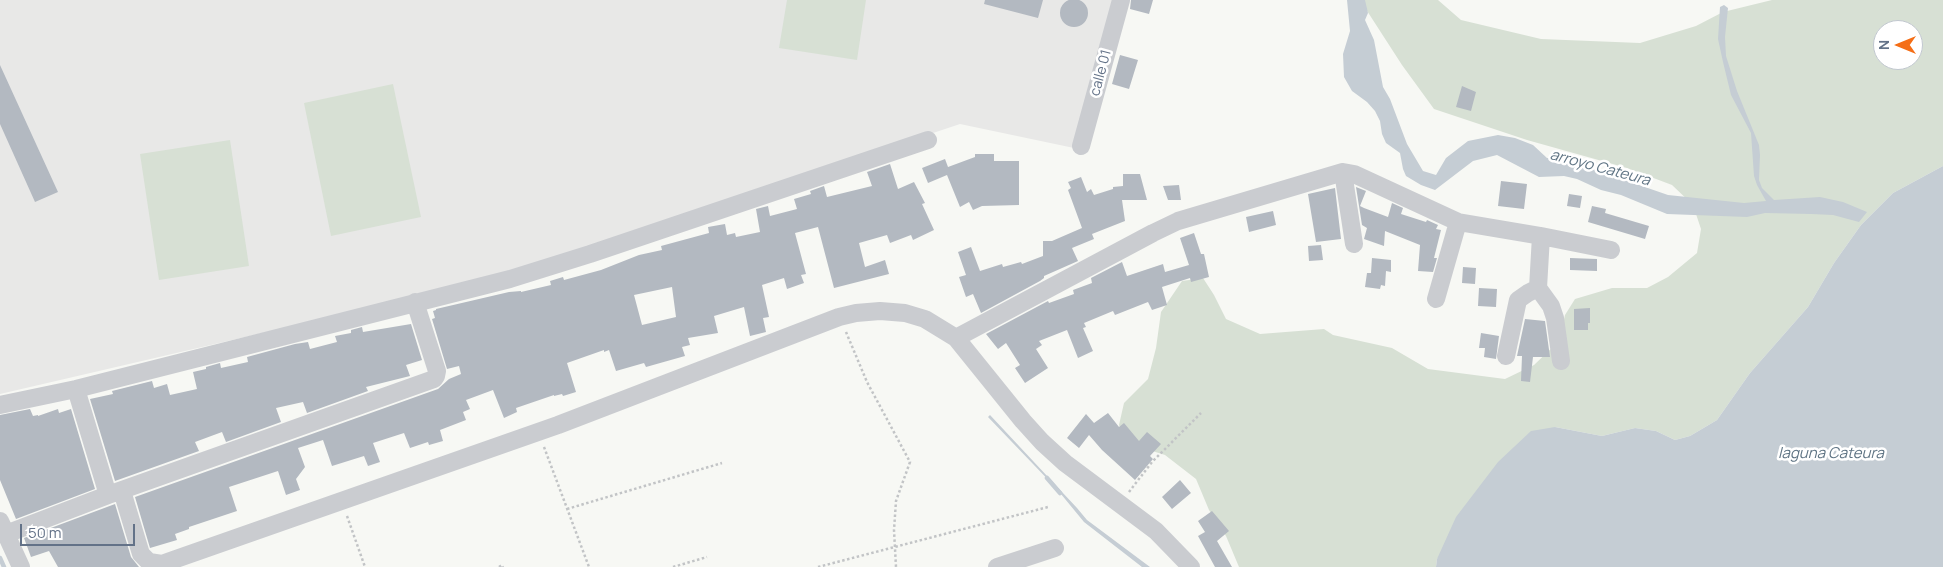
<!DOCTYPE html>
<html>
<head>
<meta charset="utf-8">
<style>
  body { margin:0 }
  #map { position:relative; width:1943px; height:567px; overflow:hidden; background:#f7f8f4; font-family:Manrope,sans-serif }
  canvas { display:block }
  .north { position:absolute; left:1873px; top:20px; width:50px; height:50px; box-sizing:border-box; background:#fff; border:1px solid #c1c7cf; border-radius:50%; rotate:270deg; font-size:14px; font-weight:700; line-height:20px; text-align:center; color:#637288 }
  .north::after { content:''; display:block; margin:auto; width:18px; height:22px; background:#f56e16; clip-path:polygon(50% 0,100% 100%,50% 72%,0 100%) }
  .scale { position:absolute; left:20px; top:524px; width:115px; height:22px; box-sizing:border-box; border:2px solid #637288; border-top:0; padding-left:6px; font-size:15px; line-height:18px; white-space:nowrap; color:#637288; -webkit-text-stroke:4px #fff; paint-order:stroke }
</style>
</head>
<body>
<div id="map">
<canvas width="1943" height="567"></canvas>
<div class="north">N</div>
<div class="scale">50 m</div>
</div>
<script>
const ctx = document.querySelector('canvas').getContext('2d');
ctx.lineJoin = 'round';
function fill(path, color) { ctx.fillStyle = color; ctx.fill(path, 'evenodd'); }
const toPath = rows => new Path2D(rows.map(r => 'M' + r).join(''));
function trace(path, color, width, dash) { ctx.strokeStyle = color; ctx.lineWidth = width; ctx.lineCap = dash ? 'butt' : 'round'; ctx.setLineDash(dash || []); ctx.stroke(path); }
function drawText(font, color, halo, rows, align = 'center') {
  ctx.font = font + ' Manrope,sans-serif'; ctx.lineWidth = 5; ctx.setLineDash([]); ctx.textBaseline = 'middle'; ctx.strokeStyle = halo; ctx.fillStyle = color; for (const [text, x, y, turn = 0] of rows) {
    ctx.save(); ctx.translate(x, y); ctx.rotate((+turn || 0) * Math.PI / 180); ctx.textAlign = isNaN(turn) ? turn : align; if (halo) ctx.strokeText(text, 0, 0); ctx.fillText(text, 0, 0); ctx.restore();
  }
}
fill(toPath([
  [0,0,1115,0,1074,148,960,124,499,278,0,394]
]), '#e8e8e7');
fill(toPath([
  [787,0,866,0,857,60,779,48],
  [1360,0,1438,0,1461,20,1541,39,1640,43,1696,26,1723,12,1772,0,1943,0,1943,166,1893,193,1861,225,1834,263,1808,307,1750,373,1717,420,1690,436,1675,440,1656,431,1635,428,1602,436,1555,427,1437,559,1436,567,1239,567,1226,536,1209,510,1196,479,1165,455,1127,443,1119,425,1124,403,1148,379,1156,348,1161,312,1182,281,1203,278,1214,295,1226,319,1260,334,1324,329,1333,335,1392,348,1428,369,1505,379,1534,365,1559,341,1565,315,1575,299,1612,288,1647,288,1668,277,1697,253,1701,229,1693,205,1672,185,1627,168,1527,140,1434,109,1402,65],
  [1883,30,1913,30,1913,60,1883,60],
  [393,84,421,217,331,236,304,103],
  [230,140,249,266,159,280,140,154]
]), '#d7e0d4');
fill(toPath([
  [1347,0,1365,0,1368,13,1365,20,1374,40,1383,87,1390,99,1407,144,1423,171,1436,175,1446,158,1468,141,1498,135,1515,138,1533,145,1547,158,1578,161,1584,166,1668,195,1744,203,1766,201,1757,185,1754,176,1751,133,1731,95,1723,62,1718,39,1720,7,1724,5,1728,8,1725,37,1726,56,1737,91,1759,145,1760,155,1759,180,1762,188,1774,200,1820,197,1843,202,1867,212,1859,222,1833,215,1811,214,1765,213,1747,217,1667,214,1621,195,1601,190,1577,179,1564,176,1539,177,1497,155,1473,161,1435,190,1421,185,1406,176,1403,169,1400,153,1386,143,1382,134,1380,121,1375,111,1367,102,1352,91,1344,77,1343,54,1350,31],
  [1943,166,1943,567,1436,567,1437,559,1456,517,1498,462,1531,431,1555,427,1602,436,1635,428,1656,431,1675,440,1690,436,1717,420,1750,373,1808,307,1834,263,1861,225,1893,193],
  [990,415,1077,508,1087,520,1150,567,1142,567,1084,522,1056,488,988,417]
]), '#c5cdd4');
trace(toPath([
  [1047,478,1060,493],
  [0,558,4,567]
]), '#c5cdd4', 4.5);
fill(toPath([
  '1060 13a14 14 0 1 1 28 0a14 14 0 1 1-28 0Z',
  [985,0,1043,0,1038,18,984,4],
  [1131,0,1153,0,1149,14,1130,9],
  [1120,55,1138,60,1129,89,1112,84],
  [0,65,58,192,35,202,0,124],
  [1462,86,1476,92,1471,111,1456,107],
  [975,154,994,154,994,161,1019,161,1019,205,982,206,973,210,969,202,960,207,947,175,928,183,922,168,945,159,948,167,975,157],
  [890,164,898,189,914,182,925,203,922,204,934,230,913,240,911,235,890,243,887,235,859,243,865,267,885,260,889,274,834,288,818,227,795,233,806,274,801,275,804,283,787,289,784,278,762,285,769,317,763,318,766,332,750,336,744,307,714,316,718,333,688,338,690,345,682,347,685,356,646,367,644,363,616,371,609,350,604,352,604,350,567,363,576,392,563,396,562,394,554,396,554,395,516,408,517,412,504,418,493,390,466,400,470,409,463,412,466,420,440,430,443,441,429,445,428,442,410,448,404,433,373,443,380,462,368,466,364,456,332,466,323,440,298,448,305,467,296,479,300,490,286,495,278,471,229,487,237,511,189,527,189,529,175,534,177,540,150,548,135,497,438,389,449,379,461,374,459,366,447,369,432,319,435,318,433,311,436,310,436,309,509,292,521,291,521,292,551,285,550,281,563,277,564,280,601,270,639,255,662,250,661,246,709,233,708,227,725,224,727,235,735,233,736,237,760,232,756,209,768,206,770,216,797,209,794,199,811,194,810,191,824,186,827,197,872,186,867,172],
  [672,287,676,317,642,325,634,295],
  [1123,174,1140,174,1147,200,1122,200,1125,221,1092,234,1094,239,1072,248,1078,261,1044,276,1044,278,1040,281,981,313,973,294,966,297,959,277,966,275,958,252,971,247,980,271,1002,264,1003,267,1021,262,1022,264,1043,256,1043,241,1052,241,1082,228,1068,190,1071,188,1068,182,1081,177,1087,192,1091,189,1094,195,1113,189,1113,187,1123,186],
  [1501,181,1527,184,1524,209,1498,206],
  [1179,185,1181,200,1168,200,1163,186],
  [1356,187,1366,191,1360,206,1364,208,1388,217,1392,203,1403,208,1401,214,1426,222,1427,220,1438,225,1436,229,1441,230,1434,258,1437,258,1433,272,1418,271,1420,245,1385,231,1384,246,1364,239,1367,228,1362,225],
  [1335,188,1341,239,1316,242,1308,194],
  [1569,194,1582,196,1580,208,1567,206],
  [1592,206,1606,209,1605,213,1649,226,1645,239,1588,222],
  [1273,211,1276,225,1249,232,1246,217],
  [1194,233,1201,254,1204,254,1209,277,1191,282,1190,278,1162,287,1167,305,1152,310,1148,302,1115,315,1113,311,1084,323,1086,327,1083,328,1093,351,1078,358,1067,330,1039,341,1042,345,1036,349,1048,368,1025,383,1015,368,1020,365,1006,343,998,349,986,334,1048,301,1049,303,1074,294,1073,290,1092,283,1091,278,1122,262,1127,276,1163,264,1165,272,1189,265,1180,238],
  [1321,245,1323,260,1309,261,1308,246],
  [1372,258,1391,260,1391,272,1386,271,1385,286,1381,285,1380,289,1365,287,1367,273,1371,273],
  [1570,258,1597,259,1597,271,1570,270],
  [1463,267,1476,268,1475,284,1462,283],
  [1479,288,1497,289,1496,307,1478,306],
  [1590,308,1590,323,1588,323,1588,330,1574,330,1574,309],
  [1525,319,1545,321,1550,357,1533,357,1530,382,1521,381,1522,356,1517,356],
  [411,324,422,360,406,365,410,376,366,387,368,391,307,413,303,402,276,408,281,422,226,442,222,432,195,442,199,451,115,481,90,399,113,394,112,391,152,381,154,388,167,384,170,395,197,389,193,372,206,369,206,367,220,363,221,368,248,362,247,357,295,344,308,342,310,349,337,342,335,336,351,333,351,330,362,327,363,332],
  [1481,333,1499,336,1496,359,1484,357,1485,348,1479,348],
  [30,409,33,416,38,415,38,416,58,409,59,413,71,409,95,489,16,519,0,480,0,415],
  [1108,413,1119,427,1124,423,1139,441,1147,432,1161,444,1150,456,1153,459,1135,480,1102,450,1089,435,1079,448,1067,438,1086,414,1094,423],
  [1180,480,1191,493,1172,509,1162,497],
  [115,504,131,557,139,567,58,567,49,551,31,557,24,538],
  [1212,511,1229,531,1217,541,1232,567,1215,567,1198,536,1205,532,1198,521]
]), '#b3b9c1');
trace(toPath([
  [846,332,867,382,910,462,896,501,894,530,896,567],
  [544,447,589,567],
  [1129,492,1152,462,1201,413],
  [567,509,722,463],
  [347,516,365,567],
  [499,567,502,565,503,567],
  [673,567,707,557],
  [818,567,1048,507]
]), '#c2c4c6', 2.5, [2.5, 2.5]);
trace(toPath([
  [1081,146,1121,0],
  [1343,172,1354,244],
  [1538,288,1551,306,1555,318,1561,361],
  [1436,299,1458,222],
  [956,338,1153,233,1178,221,1343,172,1354,174,1458,222,1541,236,1611,250],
  [1506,356,1518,300,1528,293,1538,288,1541,236],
  [76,389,108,495],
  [0,405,76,389,510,279,590,254,928,140],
  [122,491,141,554,149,562,162,564,176,559],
  [0,521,21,567],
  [6,534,108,495,434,379,436,376,437,371,415,302],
  [168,567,176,559,558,425,839,317,856,313,880,311,905,313,925,319,956,338,1023,421,1042,442,1065,463,1156,531,1191,567],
  [997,567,1055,548]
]), '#caccd0', 18);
drawText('14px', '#637288', '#fff', [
  ["calle 01",1101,73,-75]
]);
drawText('italic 15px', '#5f7484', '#fff', [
  ["arroyo Cateura",1600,168,15],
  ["laguna Cateura",1831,454]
]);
</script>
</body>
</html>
